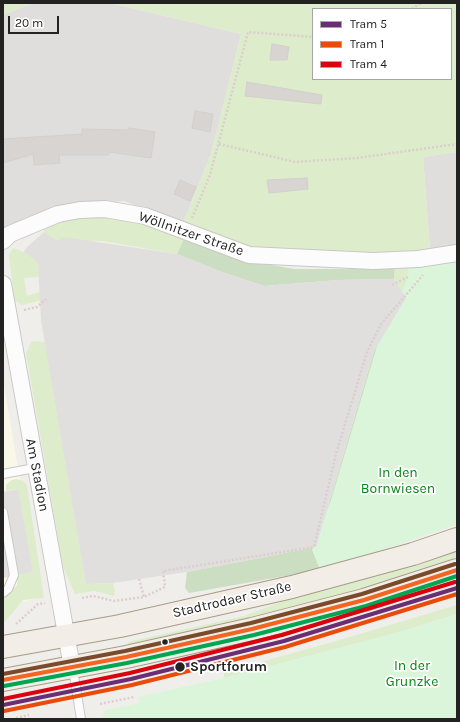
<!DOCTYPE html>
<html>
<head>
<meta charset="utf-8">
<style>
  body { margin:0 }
  #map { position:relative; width:460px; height:722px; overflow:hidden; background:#f0eeeb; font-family:Karla,sans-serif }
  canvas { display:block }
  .frame { position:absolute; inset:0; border:4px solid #222; pointer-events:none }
  .legend { position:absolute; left:312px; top:8px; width:140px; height:72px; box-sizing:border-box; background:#fff; border:1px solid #a7a7a7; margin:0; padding:5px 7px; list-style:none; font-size:12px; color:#222 }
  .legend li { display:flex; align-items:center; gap:8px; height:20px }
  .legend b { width:20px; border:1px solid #a7a7a7 }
  .scale { position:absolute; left:8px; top:16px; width:51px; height:18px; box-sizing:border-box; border:2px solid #222; border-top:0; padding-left:5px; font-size:12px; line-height:14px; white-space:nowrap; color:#222; -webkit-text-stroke:3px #fff; paint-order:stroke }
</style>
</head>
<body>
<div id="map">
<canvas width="460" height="722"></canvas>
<div class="frame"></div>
<ul class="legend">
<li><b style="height:5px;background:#6a2e74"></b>Tram 5</li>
<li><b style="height:5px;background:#e94c0a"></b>Tram 1</li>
<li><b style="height:5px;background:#da020e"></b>Tram 4</li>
</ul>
<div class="scale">20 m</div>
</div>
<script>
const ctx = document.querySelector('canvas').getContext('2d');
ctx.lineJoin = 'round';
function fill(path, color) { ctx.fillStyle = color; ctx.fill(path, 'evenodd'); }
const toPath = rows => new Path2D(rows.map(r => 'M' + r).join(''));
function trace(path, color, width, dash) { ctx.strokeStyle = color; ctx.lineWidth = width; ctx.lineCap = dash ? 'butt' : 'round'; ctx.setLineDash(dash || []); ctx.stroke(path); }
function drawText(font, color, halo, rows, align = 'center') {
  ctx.font = font + ' Karla,sans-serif'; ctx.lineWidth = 3.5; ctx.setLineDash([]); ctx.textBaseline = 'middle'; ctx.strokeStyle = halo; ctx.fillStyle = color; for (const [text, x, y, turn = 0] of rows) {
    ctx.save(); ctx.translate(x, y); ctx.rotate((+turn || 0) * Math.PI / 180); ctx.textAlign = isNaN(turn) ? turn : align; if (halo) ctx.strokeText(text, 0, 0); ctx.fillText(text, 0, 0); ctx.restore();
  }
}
fill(toPath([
  [33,3,110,3,241,34,211,154,183,223,124,201,57,208,3,231,3,15],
  [457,152,457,246,430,250,423,157]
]), '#dfdedc');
fill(toPath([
  [3,380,40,598,3,605]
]), '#f8f7e8');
fill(toPath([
  [3,3,33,3,3,15],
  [110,3,457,3,457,152,423,157,430,250,317,257,237,245,183,223,211,154,241,34],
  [313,9,451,9,451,79,313,79],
  [84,216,118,217,137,220,185,237,177,254,103,241,57,242,46,234,42,228,69,219],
  [13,248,24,252,38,261,39,277,24,278,27,296,40,292,40,301,21,305,14,299,9,255],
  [457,258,403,295,394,279,395,265],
  [32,341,46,342,86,584,113,583,115,591,114,596,94,591,75,594,63,567,26,353],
  [17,479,23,481,27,485,44,598,23,600,3,624,3,599,17,585,17,575,33,572,17,489,6,491,6,485,12,480],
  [457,547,457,557,361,589,220,626,129,645,128,642,244,616,307,592],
  [457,605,457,614,396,633,224,678,224,672,333,642],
  [361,611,284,634,279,638,278,632]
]), '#ddeccb');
fill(toPath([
  [185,237,249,261,294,269,349,269,395,265,394,279,338,280,264,286,222,272,177,254],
  [406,298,325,569,189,593,185,588,187,572,316,547,374,351]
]), '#cbdec1');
fill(toPath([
  [457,260,457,524,321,572,312,550,331,500,380,336,406,282,409,264],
  [457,614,457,719,102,719,105,710,140,703,138,697,224,678,396,633]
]), '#daf5da');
fill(toPath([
  [44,232,57,241,64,237,177,254,222,272,264,286,338,280,394,279,406,298,374,351,316,547,187,572,113,583,86,584,41,320,38,262,24,252,26,248],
  [18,489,33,572,3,578,3,492]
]), '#e0dfde');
const building = toPath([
  [272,44,289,47,287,60,270,60,272,44],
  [247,82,322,95,321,104,245,96,247,82],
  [195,111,213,114,210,132,192,128,195,111],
  [129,128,155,132,151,158,109,152,109,155,59,155,60,163,34,165,33,154,3,163,3,139,82,134,82,129,129,130,129,128],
  [307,178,308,189,269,193,267,180,307,178],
  [180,180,196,187,190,201,174,194,180,180]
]);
fill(building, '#d7d4d2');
trace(building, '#d3d0cc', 1);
const service = toPath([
  [3,474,35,468],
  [3,512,14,575,8,589,3,593],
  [73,669,81,719]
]);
const minor = toPath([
  [3,241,10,234,58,214,80,210,105,209,145,216,249,255,373,261,418,259,457,253],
  [3,284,72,667]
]);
const primary = toPath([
  [3,647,120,626,292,587,413,554,457,539],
  [3,680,126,657,252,629,364,600,457,570]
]);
trace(service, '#c9c8c7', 10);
trace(minor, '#c9c8c7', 18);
trace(primary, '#a79c86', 24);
trace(toPath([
  [412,9,421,3],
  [219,144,295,162,357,158,457,144],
  [192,218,210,175,248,32,313,37],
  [392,285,408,277],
  [24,310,37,307,46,299],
  [139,579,144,597],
  [82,598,93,596,114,601,144,597,165,587,163,571,314,547,336,454,367,352,381,324,423,275],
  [16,624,38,604,45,603],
  [100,704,134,697],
  [16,718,29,715]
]), '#dccecd', 2.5, [2, 2]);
trace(service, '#fdfcfc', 8);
trace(minor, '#fdfcfc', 16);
trace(primary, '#f3ede7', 22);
trace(toPath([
  [3,680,126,657,252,629,364,600,457,570]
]), '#f26522', 4);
trace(toPath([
  [4,686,127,663,254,635,366,606,457,576]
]), '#00a651', 4);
trace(toPath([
  [3,674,125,651,251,623,362,594,455,564]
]), '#7a4b2a', 4);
trace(toPath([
  [3,705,131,679,284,641,457,588]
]), '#6a2e74', 4);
trace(toPath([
  [4,711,132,685,285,647,457,594]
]), '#e94c0a', 4);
trace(toPath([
  [3,699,130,673,282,635,455,582]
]), '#da020e', 4);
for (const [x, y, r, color] of [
  [165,642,3.5,"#222"],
  [180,667,5.5,"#222"]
]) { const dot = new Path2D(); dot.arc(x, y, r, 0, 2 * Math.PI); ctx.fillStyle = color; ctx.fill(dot); trace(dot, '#fff', 1.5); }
drawText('14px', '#222', '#fff', [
  ["Wöllnitzer Straße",191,234,19],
  ["Am Stadion",37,475,79],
  ["Stadtrodaer Straße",232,600,-13]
]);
drawText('14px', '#0c8416', '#fff', [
  ["In den",398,473],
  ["Bornwiesen",398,489],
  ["In der",412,666],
  ["Grunzke",412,682]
]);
drawText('bold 14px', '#222', '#fff', [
  ["Sportforum",190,667]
], 'left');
</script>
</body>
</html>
